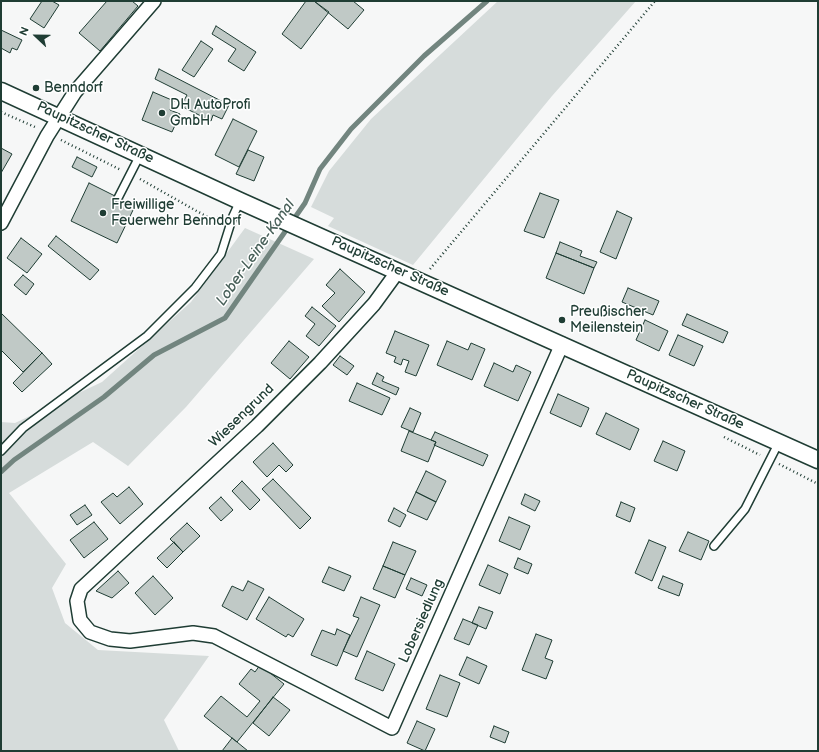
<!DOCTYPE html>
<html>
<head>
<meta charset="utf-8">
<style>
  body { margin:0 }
  #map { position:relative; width:819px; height:752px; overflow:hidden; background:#f6f7f7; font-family:"Balsamiq Sans",sans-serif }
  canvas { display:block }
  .frame { position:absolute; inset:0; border:2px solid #1f3d34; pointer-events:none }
  .north { position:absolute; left:16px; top:16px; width:40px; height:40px; -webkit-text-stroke:3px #fff; paint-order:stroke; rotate:292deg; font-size:11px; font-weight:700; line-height:16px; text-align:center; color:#1f3d34 }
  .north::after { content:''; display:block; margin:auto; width:14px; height:18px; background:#1f3d34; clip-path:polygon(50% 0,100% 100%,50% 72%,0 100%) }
</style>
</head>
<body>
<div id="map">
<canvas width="819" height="752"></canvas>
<div class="frame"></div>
<div class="north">N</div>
</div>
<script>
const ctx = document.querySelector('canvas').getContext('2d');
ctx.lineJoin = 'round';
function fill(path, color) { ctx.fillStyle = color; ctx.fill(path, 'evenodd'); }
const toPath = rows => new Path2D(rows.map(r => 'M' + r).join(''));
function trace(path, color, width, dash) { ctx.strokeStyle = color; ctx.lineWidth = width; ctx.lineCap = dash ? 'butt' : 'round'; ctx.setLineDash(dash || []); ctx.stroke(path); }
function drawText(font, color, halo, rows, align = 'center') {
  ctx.font = font + ' "Balsamiq Sans",sans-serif'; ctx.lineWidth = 3; ctx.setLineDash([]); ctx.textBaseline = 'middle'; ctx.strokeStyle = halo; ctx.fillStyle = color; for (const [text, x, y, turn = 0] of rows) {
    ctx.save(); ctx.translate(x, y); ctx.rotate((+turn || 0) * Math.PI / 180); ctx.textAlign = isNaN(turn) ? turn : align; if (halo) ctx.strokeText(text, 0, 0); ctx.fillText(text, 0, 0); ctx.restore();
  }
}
fill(toPath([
  [498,1,636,1,552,96,413,265,328,226,334,218,311,207,329,171,371,119],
  [245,228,314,259,186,407,128,466,93,442,9,493,66,564,52,588,65,623,98,650,209,656,164,720,179,751,1,751,1,422,15,423,102,382,191,302]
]), '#d6dcdb');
trace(toPath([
  [1,472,14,460,104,397,154,355,225,318,305,203,320,169,351,129,424,56,487,1]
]), '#72857f', 5);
const building = toPath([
  [42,1,52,1,59,5,44,28,30,19,42,1],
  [107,1,132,1,138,6,100,51,79,33,107,1],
  [306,1,314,1,329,12,301,49,282,34,306,1],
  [314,1,353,1,364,10,348,29,314,1],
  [216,26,256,52,244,71,228,61,236,49,212,34,216,26],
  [1,30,22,40,17,50,12,48,10,53,1,48,1,30],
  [201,41,213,49,194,77,182,70,201,41],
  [159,69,229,105,222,119,213,115,211,121,181,106,187,95,155,79,159,69],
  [153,92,174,101,170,110,180,114,172,132,142,120,153,92],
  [233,119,257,131,239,167,215,155,233,119],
  [1,148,12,154,1,173,1,148],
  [248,150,264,157,254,181,236,174,248,150],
  [77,157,97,167,92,177,72,167,77,157],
  [89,183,135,206,117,243,71,221,89,183],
  [540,193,559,200,544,238,524,231,540,193],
  [617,211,632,218,616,259,600,252,617,211],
  [56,236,99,270,90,280,48,246,56,236],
  [21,238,42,254,27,273,7,258,21,238],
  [560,242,582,251,580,256,597,262,594,268,556,253,560,242],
  [556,253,594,268,584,294,546,278,556,253],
  [340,269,365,292,339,322,322,306,335,293,326,285,340,269],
  [23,275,34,284,26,295,14,285,23,275],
  [628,288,659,301,653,315,622,302,628,288],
  [312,307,336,326,319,346,306,336,315,324,305,316,312,307],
  [1,313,42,353,23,372,1,350,1,313],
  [687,314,728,332,723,343,682,325,687,314],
  [645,320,668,331,659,351,636,340,645,320],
  [395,331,429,345,416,376,405,372,409,361,403,359,401,365,394,362,396,357,386,353,395,331],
  [678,335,703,346,694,366,669,355,678,335],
  [289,341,309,357,290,379,271,363,289,341],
  [447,341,468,350,471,343,485,349,472,380,437,365,447,341],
  [42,353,52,364,22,392,13,383,42,353],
  [340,356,354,366,347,375,333,365,340,356],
  [494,363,513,372,516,365,531,372,518,401,484,386,494,363],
  [377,373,384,377,382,381,399,388,396,395,372,384,377,373],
  [357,383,390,398,382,415,349,401,357,383],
  [558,394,589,408,581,427,550,413,558,394],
  [410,408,421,413,413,432,401,427,410,408],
  [606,413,639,429,630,450,596,434,606,413],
  [409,431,436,442,428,462,401,451,409,431],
  [435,432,488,455,483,466,434,445,436,442,431,440,435,432],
  [663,441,685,451,677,471,654,461,663,441],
  [273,443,293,465,286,472,279,465,267,477,253,462,273,443],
  [426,471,446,481,436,502,416,492,426,471],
  [273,479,311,518,300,529,262,489,273,479],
  [242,481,260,500,250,510,232,491,242,481],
  [129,487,143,504,120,524,101,502,113,493,117,497,129,487],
  [416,492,436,502,427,520,407,511,416,492],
  [525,494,540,501,535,511,521,504,525,494],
  [221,497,233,510,221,521,209,508,221,497],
  [621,502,635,508,630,522,616,516,621,502],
  [85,505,92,515,77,525,70,515,85,505],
  [394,508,406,515,400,527,388,521,394,508],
  [509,517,530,526,520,550,499,541,509,517],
  [94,522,108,539,84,558,70,540,94,522],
  [187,523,200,536,183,552,170,539,187,523],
  [688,532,709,541,701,560,679,551,688,532],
  [649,540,666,547,652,581,635,573,649,540],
  [174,542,183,552,167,568,157,558,174,542],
  [393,542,416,551,405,575,383,566,393,542],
  [518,558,532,564,528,574,514,568,518,558],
  [488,565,508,574,500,594,479,585,488,565],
  [383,566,405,575,395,598,373,589,383,566],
  [329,567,351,576,344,591,322,582,329,567],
  [118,571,129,583,112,598,96,591,118,571],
  [153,576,173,598,155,615,135,593,153,576],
  [663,576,683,584,679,596,658,588,663,576],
  [411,578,427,585,422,596,406,589,411,578],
  [248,581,264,589,247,620,222,606,232,586,243,591,248,581],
  [269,597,304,619,293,637,288,634,286,637,256,619,269,597],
  [361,597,380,605,357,657,343,651,359,618,353,616,361,597],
  [479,607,493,612,486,629,472,623,479,607],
  [463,619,478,625,469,645,454,639,463,619],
  [337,629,350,635,337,666,311,655,322,630,335,635,337,629],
  [536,634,552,640,545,658,553,661,546,679,522,670,536,634],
  [367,651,395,664,383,691,355,679,367,651],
  [467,657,487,666,479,684,459,675,467,657],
  [260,665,284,684,237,742,204,716,221,696,247,717,260,701,239,684,251,669,255,672,260,665],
  [440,675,460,683,447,717,426,709,440,675],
  [273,697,290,710,269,736,253,723,273,697],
  [417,721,435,729,425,751,407,743,417,721],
  [494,726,509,732,505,743,490,737,494,726],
  [232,738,237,742,248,751,222,751,232,738]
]);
fill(building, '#c0c9c6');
trace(building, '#1f3d34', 1);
const service = toPath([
  [118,198,140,155],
  [1,451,23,428,147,336,195,288,221,254,233,216,240,201],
  [714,546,745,509,779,442]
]);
const minor = toPath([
  [1,223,47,136,75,92,154,1],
  [398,271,374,304,320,363,257,426,81,589,77,601,80,620,90,632,110,639,130,641,193,633,214,636,392,728,562,344]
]);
const tertiary = toPath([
  [1,91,240,201,818,460]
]);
trace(service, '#1f3d34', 10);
trace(minor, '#1f3d34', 16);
trace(tertiary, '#1f3d34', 19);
trace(toPath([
  [1,112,35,127],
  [61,140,121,170],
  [140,179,209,218,221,217],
  [430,269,655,1],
  [724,437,760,455],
  [779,464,818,484]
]), '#1f3d34', 2.5, [1, 3]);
trace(service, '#fff', 7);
trace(minor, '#fff', 13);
trace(tertiary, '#fff', 16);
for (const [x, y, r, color] of [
  [36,88,4,"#1f3d34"],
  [162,113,4,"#1f3d34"],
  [103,213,4,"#1f3d34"],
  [562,320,4,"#1f3d34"]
]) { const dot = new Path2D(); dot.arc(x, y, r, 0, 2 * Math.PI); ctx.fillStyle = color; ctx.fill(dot); trace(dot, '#fff', 1.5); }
drawText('14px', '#1f3d34', '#fff', [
  ["Benndorf",44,88],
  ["DH AutoProfi",170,105],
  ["GmbH",170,121],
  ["Freiwillige",111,205],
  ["Feuerwehr Benndorf",111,221],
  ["Preußischer",570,312],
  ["Meilenstein",570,328]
], 'left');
drawText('14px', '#1f3d34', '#fff', [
  ["Paupitzscher Straße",95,133,25],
  ["Paupitzscher Straße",390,267,24],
  ["Paupitzscher Straße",685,400,24],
  ["Wiesengrund",242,416,-44],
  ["Lobersiedlung",422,621,-66]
]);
drawText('italic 15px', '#49615a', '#fff', [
  ["Lober-Leine-Kanal",256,253,-55]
]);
</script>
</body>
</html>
